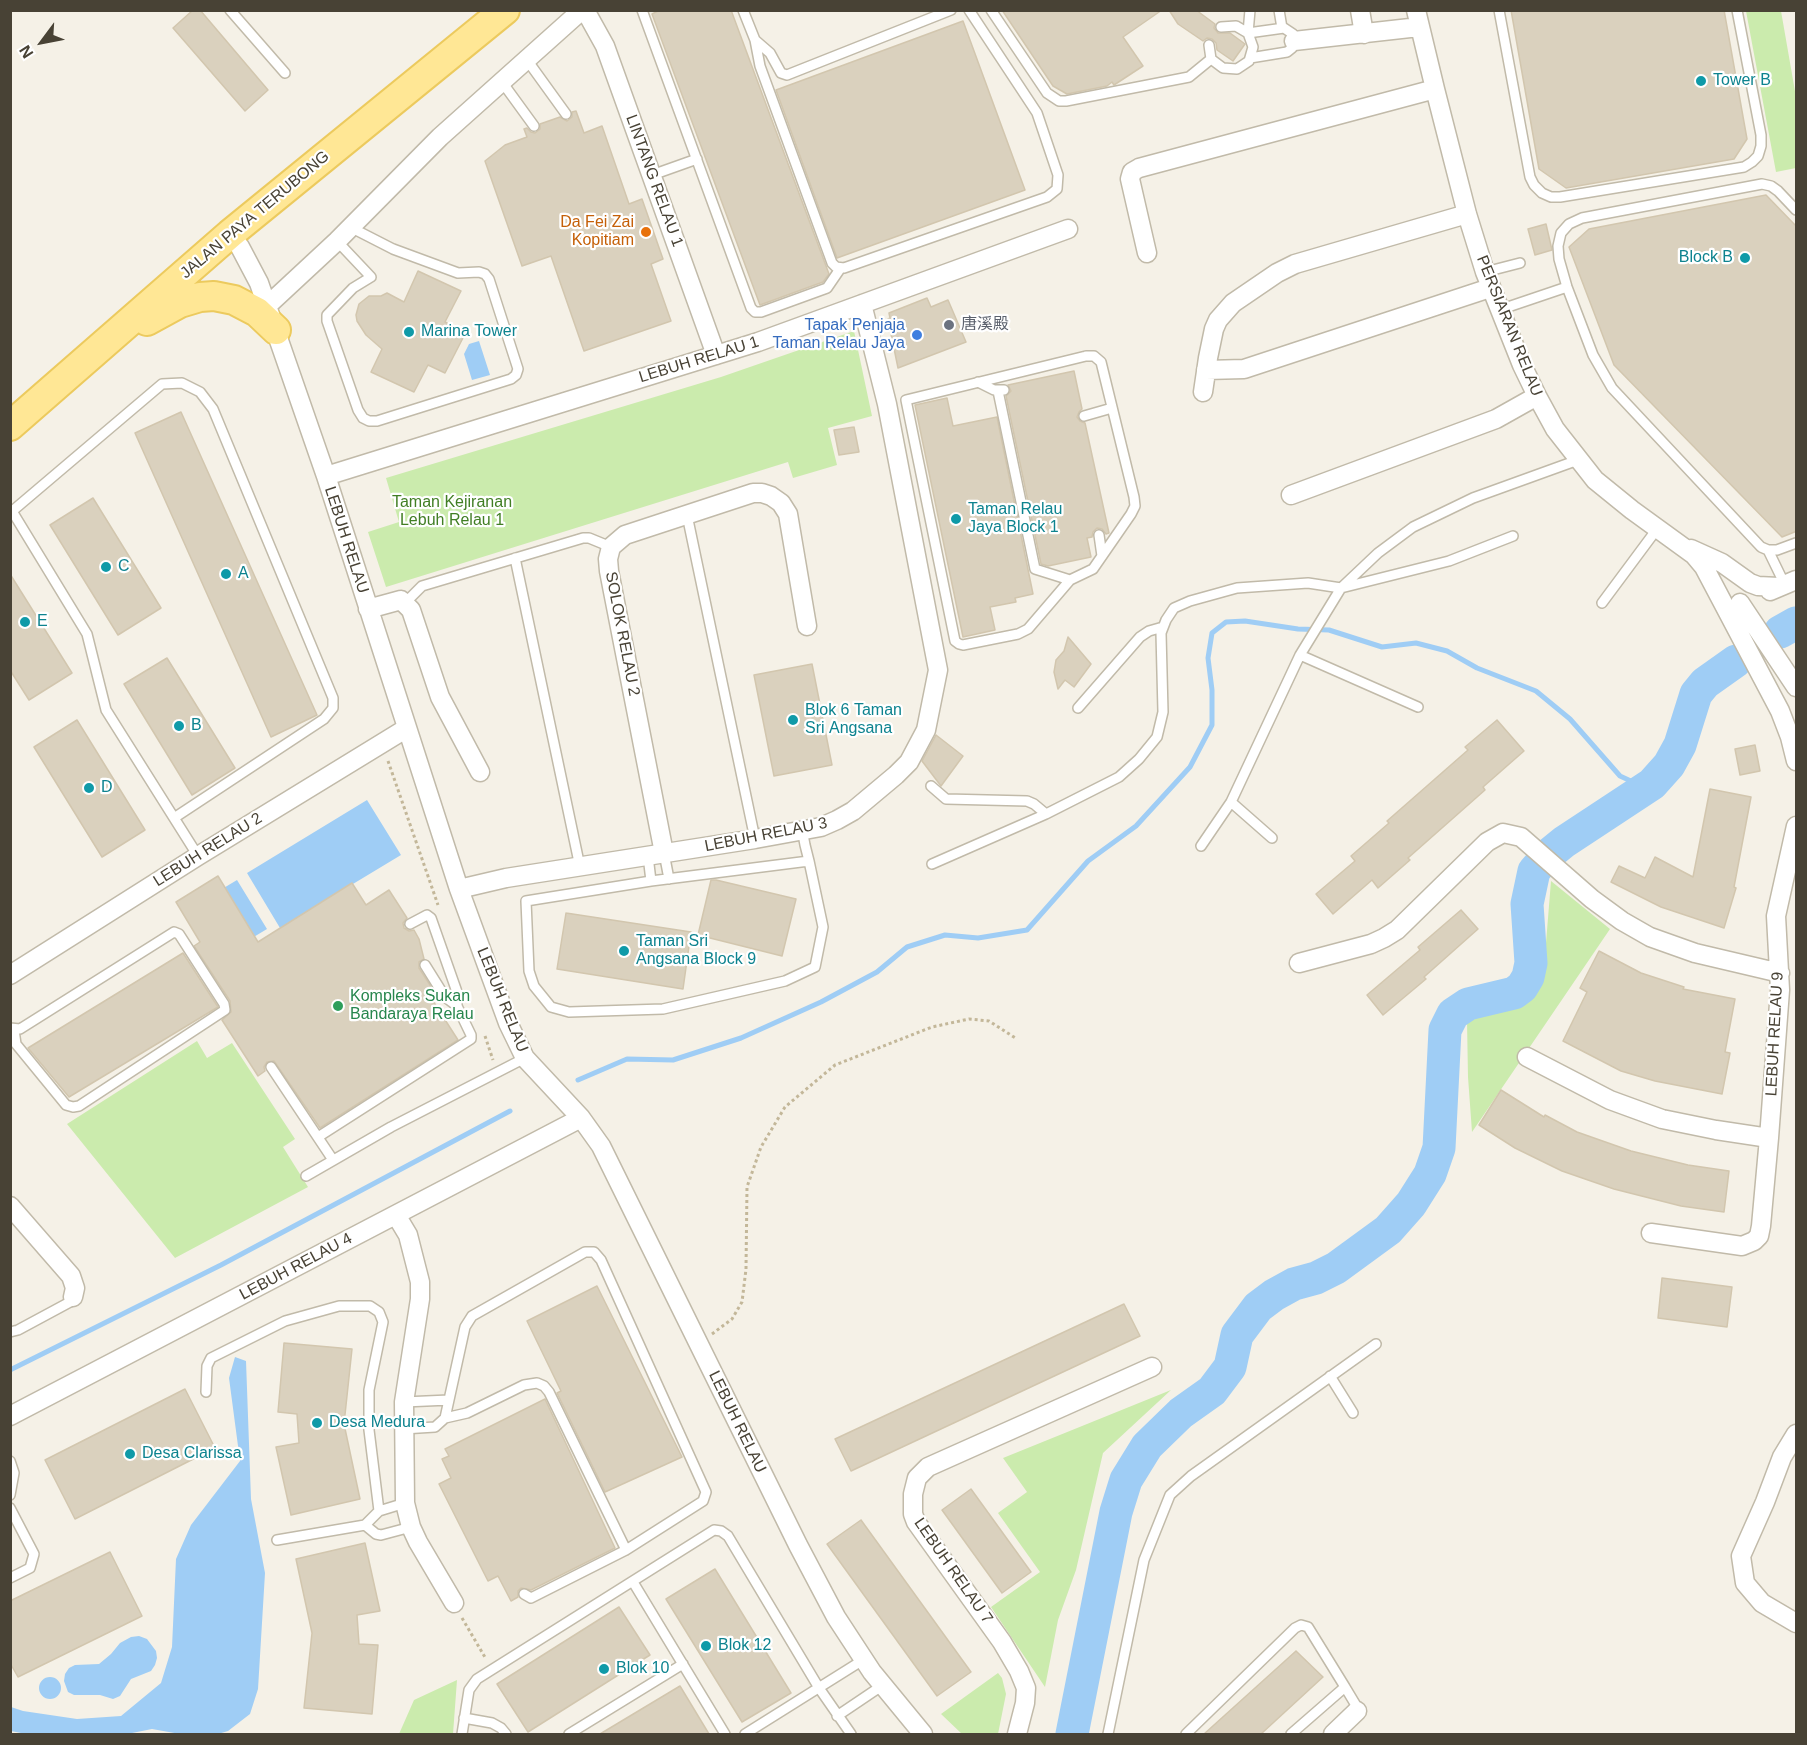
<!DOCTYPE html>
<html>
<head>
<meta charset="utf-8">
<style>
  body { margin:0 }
  #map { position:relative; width:1807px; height:1745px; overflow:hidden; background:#f5f1e7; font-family:Helvetica,sans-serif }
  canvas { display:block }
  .frame { position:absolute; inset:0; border:12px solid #484235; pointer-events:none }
  .north { position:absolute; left:12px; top:12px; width:60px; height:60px; -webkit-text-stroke:4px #fff; paint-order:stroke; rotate:238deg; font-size:16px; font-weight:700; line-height:24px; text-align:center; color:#484235 }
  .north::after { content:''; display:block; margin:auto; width:21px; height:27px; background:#484235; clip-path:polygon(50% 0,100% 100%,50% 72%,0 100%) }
</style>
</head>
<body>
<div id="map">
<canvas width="1807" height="1745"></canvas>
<div class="frame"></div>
<div class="north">N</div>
</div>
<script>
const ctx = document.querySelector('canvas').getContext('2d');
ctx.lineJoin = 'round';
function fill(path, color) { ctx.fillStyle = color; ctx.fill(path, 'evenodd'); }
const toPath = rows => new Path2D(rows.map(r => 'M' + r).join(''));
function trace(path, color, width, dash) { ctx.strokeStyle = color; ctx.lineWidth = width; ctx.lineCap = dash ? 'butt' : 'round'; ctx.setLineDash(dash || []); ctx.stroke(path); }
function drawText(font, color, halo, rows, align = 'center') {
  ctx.font = font + ' Helvetica,"Noto Sans SC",sans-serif'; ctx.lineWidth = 4.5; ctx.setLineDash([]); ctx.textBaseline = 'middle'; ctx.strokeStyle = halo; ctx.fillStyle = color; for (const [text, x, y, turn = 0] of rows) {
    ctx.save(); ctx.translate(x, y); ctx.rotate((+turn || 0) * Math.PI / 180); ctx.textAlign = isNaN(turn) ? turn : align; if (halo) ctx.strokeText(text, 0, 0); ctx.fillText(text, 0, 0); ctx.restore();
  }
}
fill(toPath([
  [1746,11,1781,11,1796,97,1796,168,1776,172],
  [854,331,872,416,828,428,837,465,793,478,788,462,386,587,368,532,399,522,386,478,721,377],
  [1551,881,1610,929,1472,1132,1468,1077,1467,1021,1522,1003,1536,994,1543,980],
  [197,1041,207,1058,232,1043,295,1139,283,1147,308,1187,175,1258,67,1124],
  [1171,1390,1103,1453,1076,1570,1058,1620,1045,1687,991,1607,1040,1572,998,1513,1027,1492,1003,1458],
  [998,1673,1002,1678,1006,1694,998,1734,962,1734,941,1714],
  [457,1680,453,1734,399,1734,414,1700]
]), '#cbebad');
fill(toPath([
  [479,341,490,375,472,380,464,354,469,344],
  [367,800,401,855,280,928,247,873],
  [237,880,267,929,222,956,192,907],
  [235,1357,246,1361,251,1499,265,1573,258,1689,250,1714,228,1731,218,1734,180,1734,152,1729,127,1734,26,1734,11,1731,11,1707,23,1711,77,1719,121,1716,161,1683,172,1647,176,1559,191,1525,240,1461,229,1378],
  [139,1636,147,1639,156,1651,157,1658,155,1665,151,1671,131,1679,120,1696,113,1699,100,1695,74,1695,68,1692,64,1681,65,1674,69,1668,75,1665,99,1664,111,1654,120,1643,131,1637],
  '39 1688a11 11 0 1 1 22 0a11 11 0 1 1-22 0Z'
]), '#9fcdf5');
trace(toPath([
  [578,1080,627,1059,673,1060,741,1038,821,1002,877,972,907,947,945,935,978,938,1027,930,1088,861,1136,826,1190,767,1212,725,1212,690,1208,658,1212,633,1226,622,1245,621,1298,629,1329,630,1382,647,1416,643,1447,651,1477,668,1536,691,1570,719,1620,776,1633,782,1652,784],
  [10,1370,221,1265,510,1111]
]), '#9fcdf5', 5);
trace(toPath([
  [1780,632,1796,623],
  [1072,1734,1116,1512,1126,1480,1147,1446,1181,1413,1212,1391,1230,1367,1237,1335,1258,1307,1274,1295,1294,1284,1316,1278,1336,1268,1388,1230,1411,1204,1430,1174,1439,1148,1445,1030,1453,1014,1468,1004,1514,993,1522,987,1528,977,1531,963,1527,904,1534,871,1548,855,1564,842,1652,784,1669,765,1680,745,1696,694,1705,683,1736,661]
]), '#9fcdf5', 33);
const building = toPath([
  [193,10,200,10,268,90,245,111,173,28,193,10],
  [660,10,731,10,829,274,823,282,760,305,652,14,660,10],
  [1002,10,1162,10,1123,37,1143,66,1114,85,1112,82,1107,86,1067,94,1053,86,1002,10],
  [1169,10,1196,10,1215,24,1214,28,1218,33,1230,33,1245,44,1233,61,1217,50,1216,43,1212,39,1207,38,1203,41,1178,24,1169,10],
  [1511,10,1724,10,1747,139,1734,159,1566,188,1539,169,1511,10],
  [963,21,1025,190,837,258,776,90,963,21],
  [576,111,584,133,602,126,629,204,642,199,663,259,651,264,671,321,584,351,551,256,522,266,485,161,505,145,527,137,524,129,527,128,531,132,535,133,540,129,540,124,560,117,567,121,572,117,572,112,576,111],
  [1766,195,1797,227,1797,531,1782,537,1614,365,1569,247,1589,229,1766,195],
  [1546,224,1552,250,1535,255,1528,229,1546,224],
  [418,271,461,291,445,322,466,332,445,373,428,365,414,392,371,372,382,349,366,335,357,321,356,315,359,304,369,296,381,296,387,293,404,302,418,271],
  [927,298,931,307,948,300,966,342,898,368,888,319,890,318,889,313,927,298],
  [1074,371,1082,409,1079,412,1077,417,1080,421,1085,423,1109,533,1106,534,1102,529,1097,528,1093,532,1092,537,1087,538,1091,557,1048,566,1041,564,1006,396,1011,391,1008,385,1074,371],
  [947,398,953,426,997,417,1033,594,1015,598,1016,602,990,607,995,630,963,637,915,405,947,398],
  [181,412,317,715,271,737,135,433,181,412],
  [854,427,859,452,839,455,834,430,854,427],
  [93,498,161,608,118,635,50,525,93,498],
  [10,574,72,673,29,700,10,670,10,574],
  [1068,637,1091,664,1074,687,1065,680,1058,689,1054,672,1056,660,1064,651,1068,637],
  [167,658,235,768,192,795,124,684,167,658],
  [812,664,832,765,774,776,754,675,812,664],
  [77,720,145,830,102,857,34,747,77,720],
  [1497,720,1524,751,1483,787,1485,790,1408,858,1410,860,1378,888,1372,880,1333,914,1316,894,1355,861,1351,856,1389,823,1387,821,1468,750,1465,747,1497,720],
  [936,735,963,756,941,786,922,761,936,735],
  [1755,745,1760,771,1740,775,1735,749,1755,745],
  [1710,789,1751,797,1734,887,1736,888,1724,928,1661,907,1611,882,1619,866,1645,878,1655,857,1693,877,1710,789],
  [218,876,258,942,352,883,366,905,389,890,407,918,403,923,404,928,409,931,414,930,419,939,424,959,419,962,419,968,430,985,433,1001,458,1040,320,1128,274,1061,267,1062,264,1067,265,1071,258,1076,222,1020,231,1012,230,1001,194,946,200,942,176,902,218,876],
  [711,880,716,880,796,899,782,956,698,935,711,880],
  [1461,910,1478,929,1424,977,1426,979,1383,1015,1367,995,1420,950,1418,947,1461,910],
  [566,913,691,932,683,989,557,969,566,913],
  [1599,951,1641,973,1684,987,1683,989,1735,999,1725,1052,1730,1053,1722,1094,1655,1081,1621,1071,1563,1041,1587,992,1580,988,1599,951],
  [183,953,218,1007,69,1097,28,1048,183,953],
  [1501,1090,1544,1117,1545,1115,1577,1132,1631,1151,1688,1165,1729,1171,1724,1212,1681,1206,1614,1189,1562,1171,1515,1148,1479,1125,1501,1090],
  [1662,1278,1732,1287,1727,1327,1658,1318,1662,1278],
  [597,1286,682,1457,605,1492,557,1393,561,1391,527,1321,597,1286],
  [1124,1304,1140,1336,851,1471,835,1439,1124,1304],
  [284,1343,352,1349,344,1424,360,1499,291,1515,276,1447,299,1443,297,1414,278,1412,284,1343],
  [185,1389,215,1448,75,1519,45,1460,185,1389],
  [545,1399,615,1548,531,1590,521,1588,518,1591,518,1597,511,1601,498,1576,488,1581,439,1484,451,1478,442,1459,449,1456,445,1449,545,1399],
  [971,1489,1031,1572,1002,1593,942,1510,971,1489],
  [861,1520,971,1672,937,1696,827,1544,861,1520],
  [365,1543,380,1611,357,1615,359,1644,378,1645,372,1714,304,1708,312,1633,296,1559,365,1543],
  [110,1552,142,1616,18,1677,10,1663,10,1601,110,1552],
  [715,1569,791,1693,742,1722,666,1599,715,1569],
  [619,1607,650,1655,528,1732,497,1684,619,1607],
  [1296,1651,1323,1677,1261,1734,1204,1734,1296,1651],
  [680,1686,709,1734,600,1734,680,1686]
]);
fill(building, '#dad1be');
trace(building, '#d2c6ae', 1.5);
const service = toPath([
  [230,10,285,73],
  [642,10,751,308,755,312,761,312,827,288,840,269],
  [743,10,755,40],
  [951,10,787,75,781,73,770,53,755,40,760,66,832,263,836,267,844,268,1047,197,1057,189,1058,175,1037,113,969,10],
  [991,10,1047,93,1059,101,1066,101,1189,77,1211,59],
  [1250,10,1248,33,1284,28,1293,34,1294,41,1292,48,1287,52,1250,58],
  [1279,10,1282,28],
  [1499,10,1530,177,1534,185,1542,193,1551,197,1560,197,1744,167,1752,162,1758,156,1761,146,1761,135,1737,10],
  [1209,45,1211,59,1223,68,1237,69,1249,61,1253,47,1248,33,1236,26,1221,27],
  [527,60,566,114],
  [502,82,534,126],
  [652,175,697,159],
  [1796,210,1778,191,1771,186,1762,184,1582,218,1569,224,1561,233,1558,246,1559,259,1567,287,1593,355,1612,388,1761,547,1768,550,1777,550,1796,543],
  [337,241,371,277,353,288,327,315,327,321,358,410,363,418,369,421,377,421,511,379,516,375,518,369,489,279,485,274,479,272,458,273,393,249,350,227],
  [1485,272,1520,263],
  [1499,310,1567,287],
  [1086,356,1094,356,1101,362,1134,497,1135,506,1131,514,1093,569,1070,580,1028,629,1018,634,963,645,959,644,955,641,906,400,1086,356],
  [978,382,994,390,1004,390],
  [998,391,1035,569,1070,580],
  [1084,416,1112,408],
  [12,511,87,634,106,710,198,856],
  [10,513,162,384,182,383,200,392,213,409,333,698,333,708,324,719,174,818],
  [687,515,755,839],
  [1099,535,1102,556],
  [1768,550,1785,585],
  [515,558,580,867],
  [406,602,422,586,583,538,589,538,611,547],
  [1602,603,1657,529],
  [1300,655,1418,707],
  [1078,708,1140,637,1149,631,1163,627],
  [931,786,946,799,1027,801,1034,804,1046,814],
  [1231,802,1272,838],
  [802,829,805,845,809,861,823,927,815,967,785,981,663,1009,569,1012,551,1007,534,986,529,971,526,901,651,881,809,861],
  [1201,846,1231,802,1300,655,1341,588,1378,553,1413,527,1473,498,1578,460],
  [664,853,669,879],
  [648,856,651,881],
  [932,864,1046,814,1119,777,1139,759,1157,737,1163,712,1161,633,1166,620,1174,608,1190,601,1237,588,1308,583,1341,588,1449,561,1513,536],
  [425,965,445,997,457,1006],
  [10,1028,20,1029,174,932,179,934,224,1004,225,1010,79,1106,73,1107,66,1105,16,1044,14,1030],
  [271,1067,333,1160],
  [318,1137,471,1039,471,1035,457,1006,457,992,431,918,427,915,410,924],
  [306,1176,391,1127,525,1058],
  [10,1332,18,1330,70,1302,73,1297],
  [1330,1376,1353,1413],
  [206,1392,207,1366,211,1358,285,1321,339,1306,370,1306,379,1312,383,1322,369,1390,369,1430,379,1511,365,1525,277,1540],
  [404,1402,449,1400],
  [445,1418,467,1413,524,1385,537,1383,544,1386,549,1392,626,1550],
  [403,1429,435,1427,445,1418,465,1327,472,1316,585,1252,594,1252,601,1260,706,1492,703,1501,626,1550,531,1598,524,1594],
  [10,1461,14,1473,10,1495],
  [10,1508,34,1554,30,1568,10,1578],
  [379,1511,405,1503],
  [365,1525,376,1534,381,1535,411,1527],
  [633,1582,725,1734],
  [1345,1687,1357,1707,1357,1711],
  [837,1716,883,1685],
  [464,1718,492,1723,501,1728,506,1734],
  [462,1734,469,1690,477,1679,714,1530,721,1531,728,1536,819,1688,851,1734],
  [569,1734,683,1664],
  [745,1734,863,1660],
  [1108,1734,1144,1560,1170,1495,1191,1476,1376,1344],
  [1186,1734,1295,1628,1301,1625,1308,1627,1345,1687,1291,1734]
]);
const minor = toPath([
  [585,10,605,46,716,355],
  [1360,10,1364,34],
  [1416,10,1435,89,1467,214,1485,272,1522,365,1537,396,1555,429,1595,480,1632,510,1694,555,1704,567,1780,711,1790,737,1796,761],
  [1294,41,1419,27],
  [230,234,240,247,259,283,267,306,326,476,459,889,508,1023,525,1058,581,1118,601,1146,798,1545,836,1617,872,1672,923,1734],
  [1147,253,1130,179,1132,172,1139,168,1435,89],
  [267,306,337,241,440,137,582,10],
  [1206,370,1244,369,1490,288],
  [1203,392,1208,358,1214,329,1218,320,1233,303,1277,273,1295,264,1467,214],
  [326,476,758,342,1068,229],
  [1291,495,1496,419,1537,396],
  [1691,549,1722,563,1750,583,1758,586,1779,587],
  [1770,591,1796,580],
  [1740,603,1796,687],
  [368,609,401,600,411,610,440,697,480,772],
  [664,853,609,571,608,559,611,547,625,535,753,493,762,493,771,496,781,503,788,514,807,626],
  [459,889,506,878,755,839,821,827,837,820,853,811,896,775,909,762,926,730,938,670,887,404,862,304],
  [1299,963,1371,944,1384,938,1397,930,1487,842,1503,833,1521,837,1592,899,1622,921,1650,937,1695,953,1780,973],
  [10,975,198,856,407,728],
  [1527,1057,1610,1100,1662,1119,1716,1130,1769,1138],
  [10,1206,71,1276,75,1288,73,1297],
  [396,1215,408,1235,420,1282,420,1299,404,1402,405,1503,411,1527,418,1542,454,1603],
  [1651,1233,1742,1246,1754,1241,1759,1236,1761,1226,1769,1138,1780,990,1776,916,1796,826],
  [10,1416,581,1118],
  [1796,1434,1782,1457,1765,1502,1741,1556,1745,1583,1762,1603,1796,1623],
  [1017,1734,1025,1703,1026,1688,1019,1671,1002,1642,916,1522,913,1514,913,1494,917,1478,928,1467,1152,1367],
  [1333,1734,1357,1711]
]);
const primary = toPath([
  [147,321,180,303,200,297,214,296,234,300,257,312,276,330],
  [10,426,230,234,505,10]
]);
trace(service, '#c1baa9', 12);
trace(minor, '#c1baa9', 21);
trace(primary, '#ecca5e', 32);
trace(toPath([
  [388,761,438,905],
  [485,1036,493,1060],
  [712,1334,732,1319,742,1302,746,1269,747,1187,761,1147,785,1107,835,1065,932,1027,969,1019,989,1021,1017,1039],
  [462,1618,486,1659]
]), '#c3b799', 3, [3, 3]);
trace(service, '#fff', 9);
trace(minor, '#fff', 18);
trace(primary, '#ffe795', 28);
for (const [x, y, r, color] of [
  [1701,81,6,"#0f9aa8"],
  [646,232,6,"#e8710a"],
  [1745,258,6,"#0f9aa8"],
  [949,325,6,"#6b7280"],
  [409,332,6,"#0f9aa8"],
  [917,335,6,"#3f7fe0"],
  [956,519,6,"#0f9aa8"],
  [106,567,6,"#0f9aa8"],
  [226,574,6,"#0f9aa8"],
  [25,622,6,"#0f9aa8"],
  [793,720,6,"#0f9aa8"],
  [179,726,6,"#0f9aa8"],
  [89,788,6,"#0f9aa8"],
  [624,951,6,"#0f9aa8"],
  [338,1006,6,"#2e9e5b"],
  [317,1423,6,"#0f9aa8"],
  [130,1454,6,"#0f9aa8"],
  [706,1646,6,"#0f9aa8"],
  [604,1669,6,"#0f9aa8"]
]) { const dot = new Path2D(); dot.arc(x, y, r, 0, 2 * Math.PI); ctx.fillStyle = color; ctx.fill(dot); trace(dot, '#fff', 2); }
drawText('16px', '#0d838f', '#fff', [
  ["Tower B",1713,81],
  ["Block B",1733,258,"right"],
  ["Marina Tower",421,332],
  ["Taman Relau",968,510],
  ["Jaya Block 1",968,528],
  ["C",118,567],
  ["A",238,574],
  ["E",37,622],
  ["Blok 6 Taman",805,711],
  ["Sri Angsana",805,729],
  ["B",191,726],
  ["D",101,788],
  ["Taman Sri",636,942],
  ["Angsana Block 9",636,960],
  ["Desa Medura",329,1423],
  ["Desa Clarissa",142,1454],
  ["Blok 12",718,1646],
  ["Blok 10",616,1669]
], 'left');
drawText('16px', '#484235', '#fff', [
  ["LINTANG RELAU 1",654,181,70],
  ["JALAN PAYA TERUBONG",255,215,-40],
  ["PERSIARAN RELAU",1509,326,68],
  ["LEBUH RELAU 1",699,360,-17],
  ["LEBUH RELAU",346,540,72],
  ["SOLOK RELAU 2",622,634,79],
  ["LEBUH RELAU 3",766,835,-11],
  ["LEBUH RELAU 2",208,850,-32],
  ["LEBUH RELAU",502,1000,68],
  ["LEBUH RELAU 9",1775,1034,-87],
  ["LEBUH RELAU 4",296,1267,-28],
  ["LEBUH RELAU",737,1422,64],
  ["LEBUH RELAU 7",953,1571,55]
]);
drawText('16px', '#c56008', '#fff', [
  ["Da Fei Zai",634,223],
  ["Kopitiam",634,241]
], 'right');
drawText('16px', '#5b616d', '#fff', [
  ["唐溪殿",961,325]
], 'left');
drawText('16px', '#366cbe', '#fff', [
  ["Tapak Penjaja",905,326],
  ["Taman Relau Jaya",905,344]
], 'right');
drawText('16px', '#417e24', '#fff', [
  ["Taman Kejiranan",452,503],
  ["Lebuh Relau 1",452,521]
]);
drawText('16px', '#27864d', '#fff', [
  ["Kompleks Sukan",350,997],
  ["Bandaraya Relau",350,1015]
], 'left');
</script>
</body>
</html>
